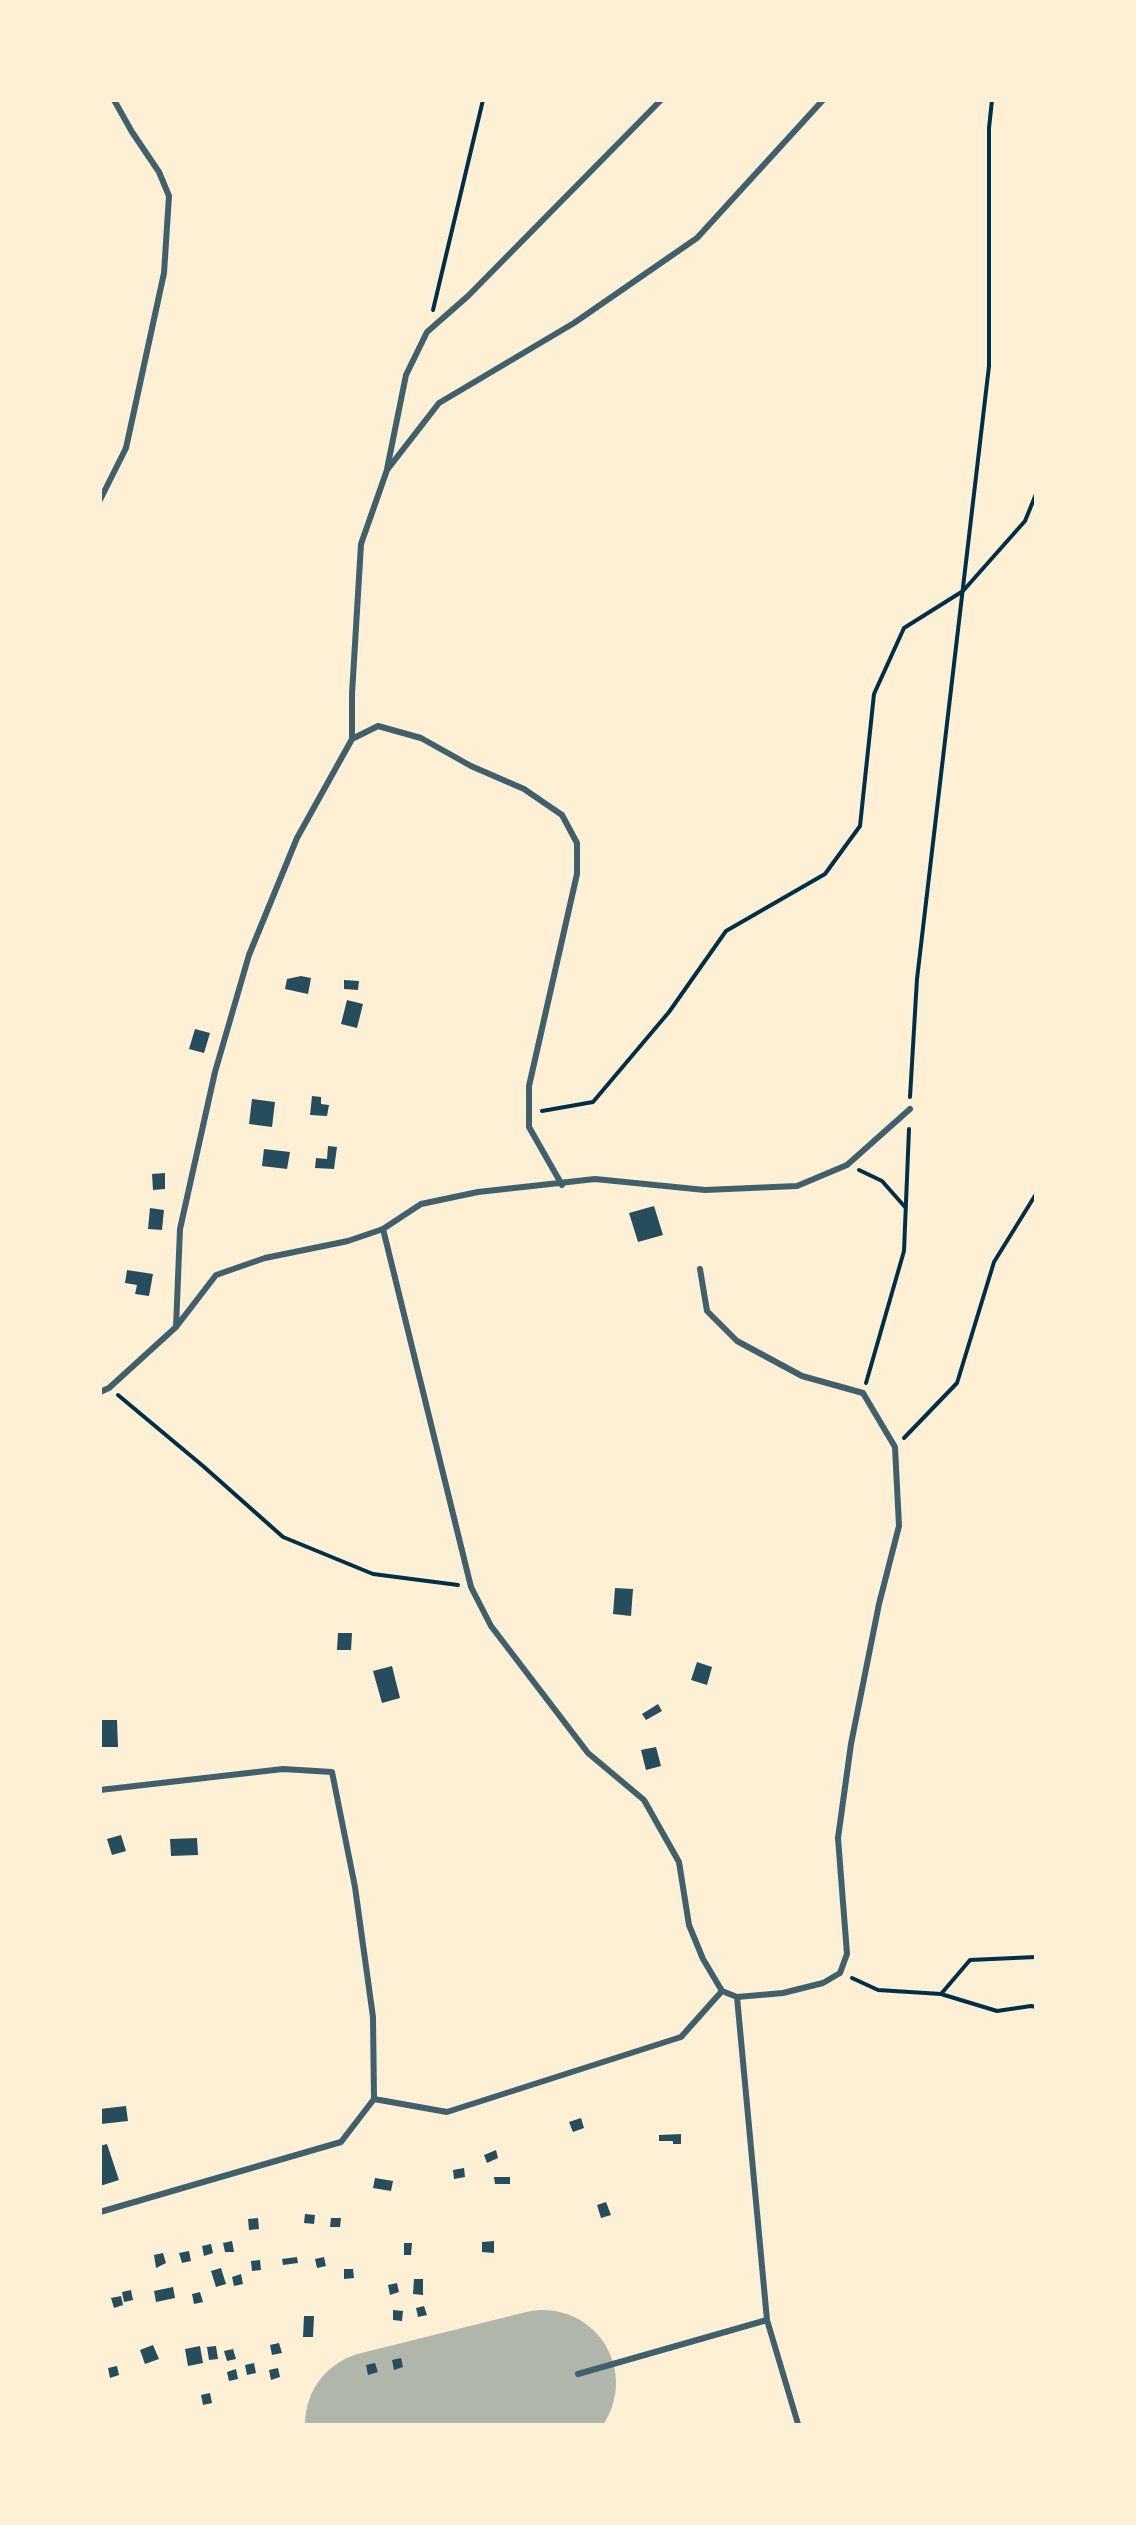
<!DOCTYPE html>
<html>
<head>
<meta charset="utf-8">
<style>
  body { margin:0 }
  #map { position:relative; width:1136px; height:2525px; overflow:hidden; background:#fdf0d5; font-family:"Source Sans 3",sans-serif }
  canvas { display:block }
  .frame { position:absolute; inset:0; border:102px solid #fdf0d5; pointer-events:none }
</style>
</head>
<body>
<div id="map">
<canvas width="1136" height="2525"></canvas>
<div class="frame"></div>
</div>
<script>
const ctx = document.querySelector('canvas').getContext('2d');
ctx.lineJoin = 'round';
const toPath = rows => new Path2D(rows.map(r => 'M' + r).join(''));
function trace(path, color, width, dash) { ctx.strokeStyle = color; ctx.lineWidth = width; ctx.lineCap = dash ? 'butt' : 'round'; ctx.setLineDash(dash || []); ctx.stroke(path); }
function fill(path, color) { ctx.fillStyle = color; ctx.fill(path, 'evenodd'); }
trace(toPath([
  [378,2424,543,2383]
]), '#b1b6ab', 146);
fill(toPath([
  [301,976,311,978,308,994,285,989,287,979],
  [344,980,359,981,358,990,344,989],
  [347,1000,363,1004,357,1028,341,1024],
  [195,1029,210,1033,204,1053,189,1049],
  [312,1096,321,1097,321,1104,329,1105,327,1116,310,1115],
  [252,1099,275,1102,272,1127,249,1124],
  [328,1146,337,1147,334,1169,315,1168,316,1158,327,1159],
  [264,1149,290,1152,287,1169,262,1166],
  [165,1173,165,1189,153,1190,152,1174],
  [654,1206,663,1235,638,1242,629,1213],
  [150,1208,164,1210,162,1230,148,1229],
  [127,1270,153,1274,149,1296,135,1294,137,1285,125,1283],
  [615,1588,633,1589,631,1616,613,1614],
  [338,1633,352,1633,351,1650,337,1650],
  [697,1662,712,1667,707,1685,691,1680],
  [392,1666,400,1698,382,1703,373,1671],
  [658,1704,662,1711,646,1720,642,1714],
  [100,1720,117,1720,118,1747,100,1747],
  [656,1747,661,1766,646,1770,641,1750],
  [121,1835,126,1851,112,1855,107,1839],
  [197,1838,198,1855,171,1856,170,1839],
  [126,2106,128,2121,101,2124,100,2109],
  [581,2118,584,2128,573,2132,569,2122],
  [681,2134,681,2144,673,2144,673,2141,659,2141,659,2135],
  [107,2144,119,2180,100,2186,100,2146],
  [496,2150,498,2158,487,2163,484,2155],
  [464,2168,465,2177,454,2179,453,2170],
  [494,2177,510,2177,510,2184,495,2184],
  [375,2178,393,2181,391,2191,373,2188],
  [606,2202,611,2215,601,2218,597,2205],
  [305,2214,315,2215,314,2224,304,2223],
  [258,2218,259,2229,249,2230,248,2219],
  [331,2218,341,2218,340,2227,330,2227],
  [232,2241,234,2252,225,2252,223,2243],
  [494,2241,494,2253,482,2252,482,2242],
  [404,2243,412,2243,411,2255,404,2255],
  [211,2244,213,2253,204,2256,202,2246],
  [189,2251,191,2261,182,2263,179,2253],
  [163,2253,166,2263,156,2268,154,2255],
  [297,2257,298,2263,283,2265,282,2259],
  [324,2257,326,2266,317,2268,315,2259],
  [260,2260,261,2270,252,2271,251,2261],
  [221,2268,226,2284,216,2287,211,2271],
  [344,2269,353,2269,354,2278,344,2279],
  [241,2274,243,2284,234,2286,232,2277],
  [414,2279,423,2279,423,2295,413,2294],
  [397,2283,399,2292,390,2295,388,2285],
  [173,2287,175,2298,156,2302,154,2291],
  [131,2290,133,2300,124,2302,122,2292],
  [200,2292,203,2302,194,2304,192,2294],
  [121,2296,123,2305,114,2308,111,2298],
  [424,2306,427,2315,418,2317,416,2308],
  [393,2310,403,2311,402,2321,393,2320],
  [304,2316,314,2316,313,2337,303,2337],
  [279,2343,282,2353,272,2355,270,2345],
  [153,2345,159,2359,145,2364,140,2350],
  [200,2346,203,2363,188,2366,185,2349],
  [216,2346,218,2359,209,2360,207,2347],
  [233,2349,236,2359,227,2361,224,2351],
  [401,2358,403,2367,394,2370,392,2360],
  [254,2363,256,2373,247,2375,245,2365],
  [375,2363,378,2372,368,2375,366,2365],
  [117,2366,119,2375,110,2378,108,2368],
  [278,2368,280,2377,271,2380,269,2370],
  [236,2369,238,2379,229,2381,227,2372],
  [210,2393,212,2403,203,2405,201,2395]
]), '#264d5e');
trace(toPath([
  [433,310,483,100],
  [910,1097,917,979,989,366,989,128,992,100],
  [542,1111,593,1102,669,1012,726,931,825,874,860,826,874,694,904,628,963,591,1025,521,1036,494],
  [859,1170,882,1181,905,1207],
  [866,1383,904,1251,909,1129],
  [118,1395,203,1466,283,1537,373,1574,458,1585],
  [904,1438,957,1383,994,1262,1036,1194],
  [852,1978,878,1990,941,1994,970,1960,1036,1957],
  [941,1994,997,2011,1031,2006,1036,2007]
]), '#003049', 4);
trace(toPath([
  [387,469,406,375,427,332,468,296,661,100],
  [100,500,126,448,164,273,169,196,159,172,132,132,114,100],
  [352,739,378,726,421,738,471,766,524,789,562,815,577,843,577,874,529,1086,529,1127,562,1185],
  [383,1229,471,1587,491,1626,588,1753,644,1800,679,1862,689,1925,703,1959,722,1991,737,1997,783,1993,823,1983,840,1973,847,1954,838,1838,851,1744,879,1604,899,1526,895,1447,863,1393,802,1376,737,1341,707,1311,700,1269],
  [176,1327,180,1229,215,1072,249,955,297,838,352,739,352,694,361,544,387,470,439,403,574,323,697,238,823,100],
  [100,1392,109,1388,176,1327,216,1275,265,1258,348,1241,383,1229,421,1204,478,1192,595,1179,705,1190,797,1186,847,1165,910,1109],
  [100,1790,283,1769,332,1772,355,1887,373,2017,374,2099],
  [737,1997,767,2320,798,2424],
  [374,2099,447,2112,681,2037,722,1991],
  [100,2212,341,2142,374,2099],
  [578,2374,767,2320]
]), '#3f606c', 6);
</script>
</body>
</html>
